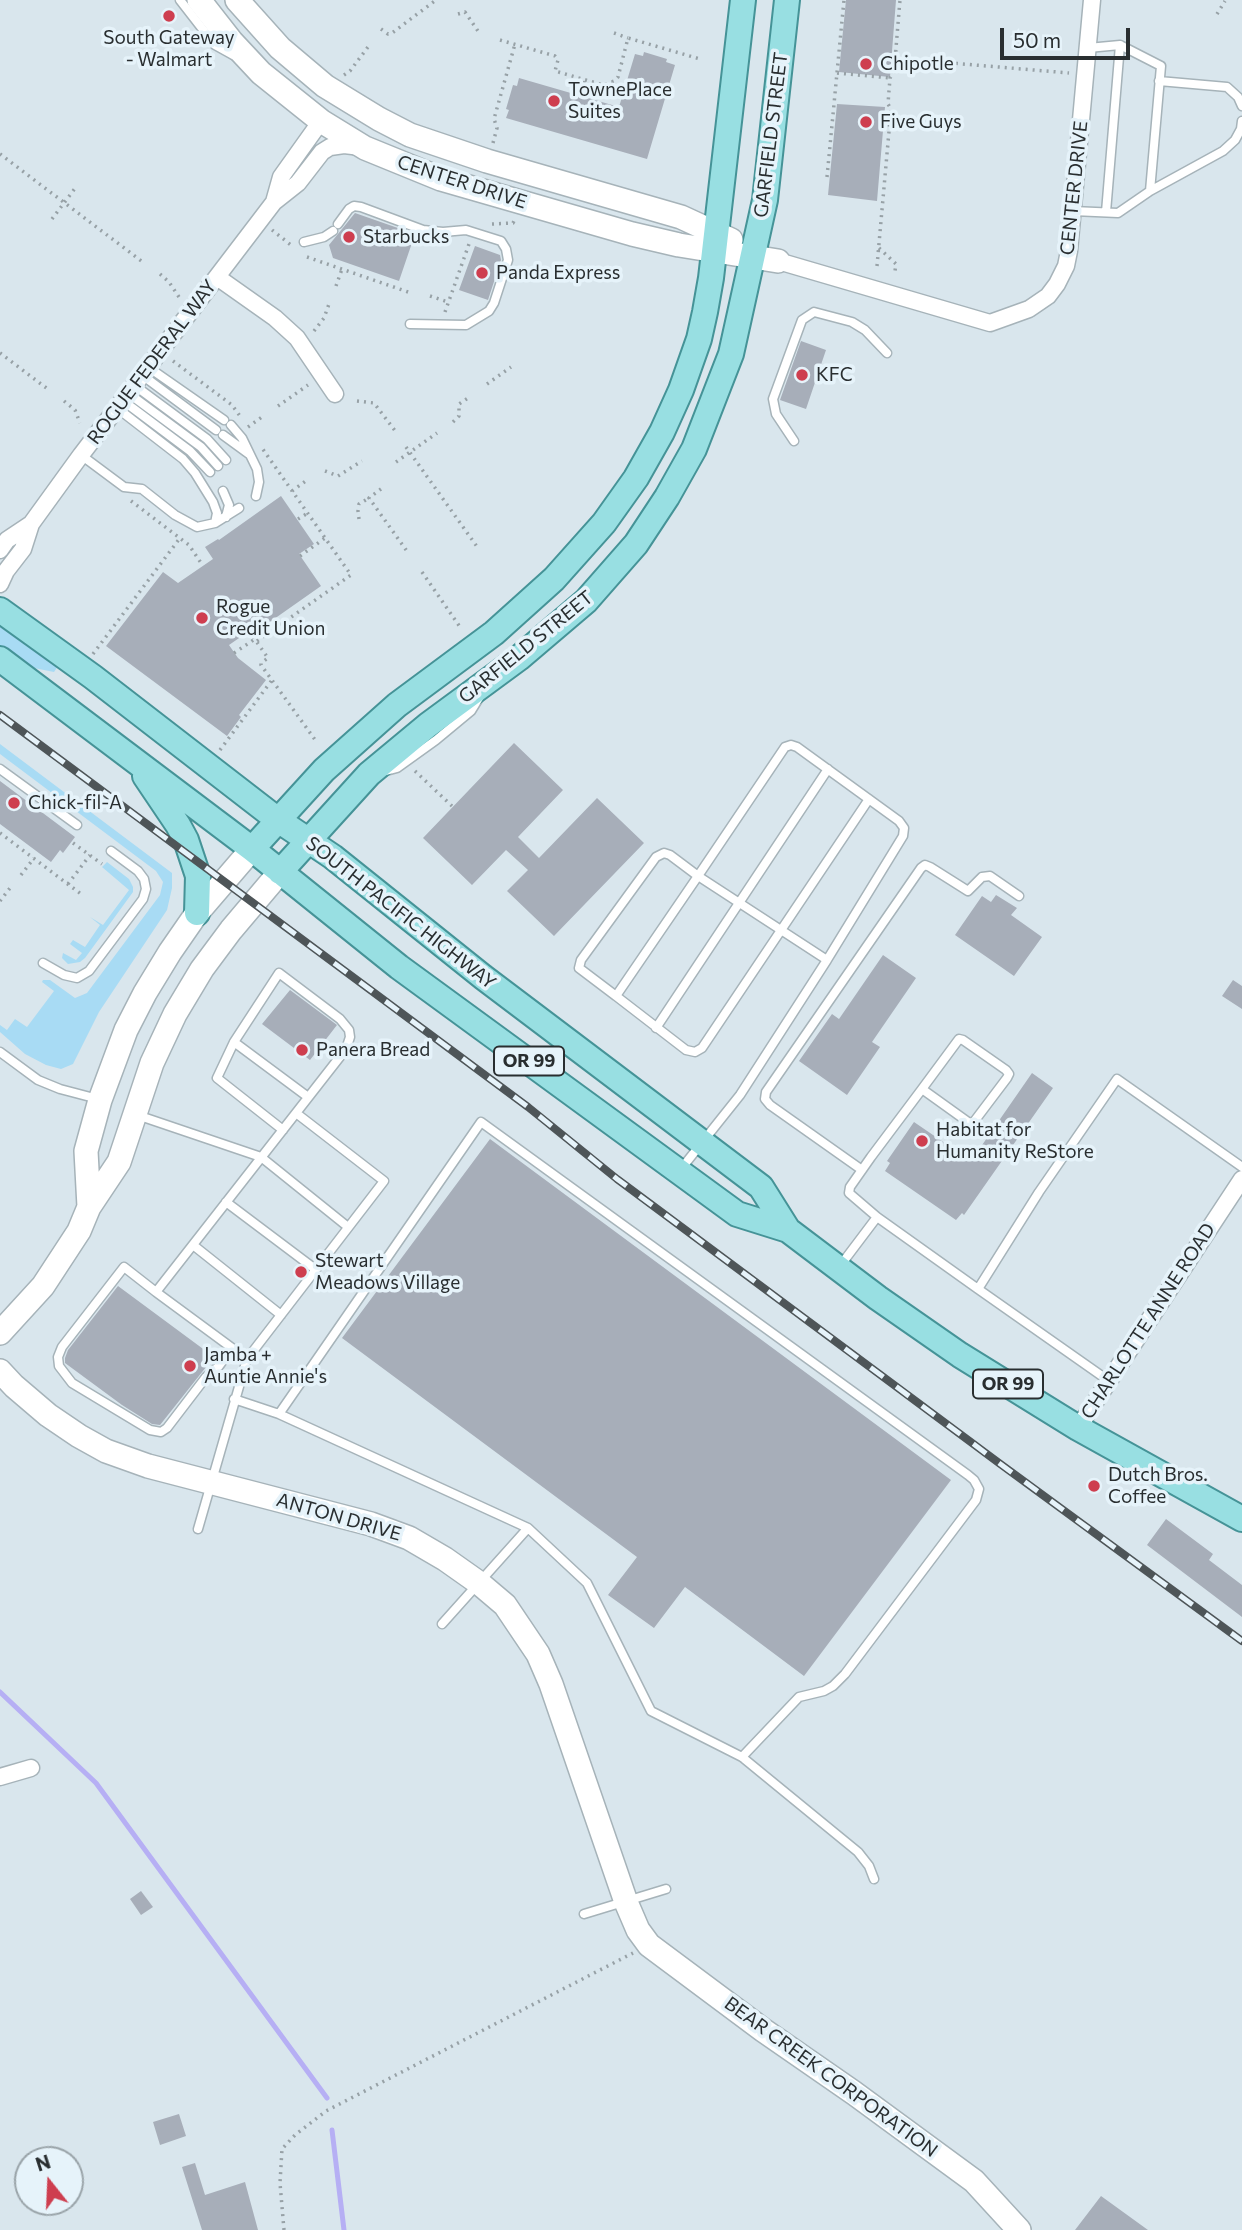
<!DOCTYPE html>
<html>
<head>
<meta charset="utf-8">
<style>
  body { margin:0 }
  #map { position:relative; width:1242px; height:2230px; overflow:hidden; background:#d9e6ed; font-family:Commissioner,sans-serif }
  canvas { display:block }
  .north { position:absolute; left:14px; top:2146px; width:70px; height:70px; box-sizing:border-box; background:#e6f3fa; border:2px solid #9aa4a9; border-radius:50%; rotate:342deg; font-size:19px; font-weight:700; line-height:28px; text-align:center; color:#292e30 }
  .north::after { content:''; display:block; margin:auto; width:24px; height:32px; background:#ce3e4f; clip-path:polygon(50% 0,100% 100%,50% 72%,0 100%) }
  .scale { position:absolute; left:1000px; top:28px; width:130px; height:32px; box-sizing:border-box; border:4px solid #292e30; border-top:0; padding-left:9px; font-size:21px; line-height:24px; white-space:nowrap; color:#292e30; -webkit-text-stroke:5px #e6f3fa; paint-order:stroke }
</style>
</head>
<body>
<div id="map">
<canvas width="1242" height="2230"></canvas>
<div class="north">N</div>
<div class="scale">50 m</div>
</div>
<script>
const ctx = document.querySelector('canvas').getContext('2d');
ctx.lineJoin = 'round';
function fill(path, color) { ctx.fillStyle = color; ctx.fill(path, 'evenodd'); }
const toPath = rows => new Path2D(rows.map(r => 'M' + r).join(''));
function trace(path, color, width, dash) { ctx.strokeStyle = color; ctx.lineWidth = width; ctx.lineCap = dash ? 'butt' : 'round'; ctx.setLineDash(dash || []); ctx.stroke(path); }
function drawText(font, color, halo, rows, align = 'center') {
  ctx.font = font + ' Commissioner,sans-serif'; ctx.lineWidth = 7; ctx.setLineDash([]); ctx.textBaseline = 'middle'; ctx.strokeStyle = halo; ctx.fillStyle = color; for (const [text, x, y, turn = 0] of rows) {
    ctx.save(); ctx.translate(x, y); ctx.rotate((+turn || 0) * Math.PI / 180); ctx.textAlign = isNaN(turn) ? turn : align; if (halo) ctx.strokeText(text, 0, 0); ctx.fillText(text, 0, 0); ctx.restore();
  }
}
fill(toPath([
  [0,623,58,666,54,672,29,667,0,646],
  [0,744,172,873,172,888,167,910,99,1012,73,1064,61,1069,46,1065,25,1054,0,1032,0,1025,7,1030,15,1019,27,1027,54,991,42,982,43,980,50,980,75,998,87,993,160,895,163,882,156,871,0,754],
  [107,862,129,879,133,887,133,892,85,958,80,962,68,964,62,958,63,953,76,960,82,953,70,944,73,940,85,947,100,925,90,917,103,925,129,890,102,867]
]), '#a8dbf4');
trace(toPath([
  [0,1692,96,1783,327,2098],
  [332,2130,344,2230]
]), '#b6aff4', 5);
fill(toPath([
  [846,0,896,0,890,77,839,72],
  [644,52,667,59,666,62,675,65,647,159,506,118,509,110,506,109,513,85,517,86,519,78,619,107,635,54,643,56],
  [837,104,885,107,877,201,828,195],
  [355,213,415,234,399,281,333,258,329,245],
  [475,246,500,255,501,260,488,300,459,290],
  [801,341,826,350,806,409,780,400],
  [281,496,314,544,299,554,321,586,257,631,255,627,229,645,238,658,266,680,239,715,241,717,227,736,106,646,163,572,178,583,213,559,205,547,218,539,219,540],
  [514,743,563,790,518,837,539,858,597,798,644,843,554,936,507,891,528,870,506,850,472,885,423,838],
  [0,781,75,837,63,853,60,850,51,862,0,824],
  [996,895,1017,908,1011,915,1042,937,1014,976,955,935,982,896,991,902],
  [883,955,916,978,872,1042,880,1047,847,1095,799,1061,832,1014,839,1019],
  [1233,980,1242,986,1242,1009,1222,996],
  [290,990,337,1025,310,1060,262,1024],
  [1032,1073,1053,1088,964,1215,962,1213,956,1220,885,1171,890,1163,887,1161,914,1122,971,1161],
  [490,1139,951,1480,804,1676,685,1587,654,1628,608,1595,637,1557,342,1338],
  [118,1286,214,1357,160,1425,152,1424,122,1405,65,1363,65,1358,68,1350],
  [1166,1519,1213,1554,1209,1560,1242,1585,1242,1617,1147,1545],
  [141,1891,153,1907,141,1915,130,1899],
  [179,2114,186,2136,160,2145,153,2122],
  [195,2163,205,2195,245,2182,258,2230,202,2230,182,2167],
  [1101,2196,1148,2230,1075,2230]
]), '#a7aeb9');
const lane = toPath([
  [180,0,215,45,233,55],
  [1159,81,1227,87,1238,97,1242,106],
  [1150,191,1223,151,1235,140,1241,129,1242,121],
  [1073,211,1118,213,1150,191,1161,66,1120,45,1088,48],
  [1106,212,1120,45],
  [338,224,349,209,354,206,361,207,423,230,443,232,466,230,501,241,506,249,508,260,494,303,489,311,466,325,410,324],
  [304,242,324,237,333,231],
  [148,367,224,420],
  [142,375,216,430],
  [134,385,207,439,226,460],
  [128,393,201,447,218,466],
  [122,400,190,451,210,472],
  [117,408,183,459,195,473,213,502,217,513,215,523],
  [231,425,242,438,257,469,259,482,256,496],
  [223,435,249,454],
  [794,441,776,414,773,399,802,320,814,312,852,322,865,330,887,353],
  [81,455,124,487,142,489,175,515,197,527,215,523,239,508],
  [223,491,229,505,226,517],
  [0,769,77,825],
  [386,771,397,768,436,740,471,711,479,698],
  [43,963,64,975,77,978,89,971,143,899,146,889,144,879,138,871,111,851],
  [616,996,686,1050,695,1052,702,1048,869,799],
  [656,1028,828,769],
  [234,1042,308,1097],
  [0,1052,38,1080,60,1089,98,1099],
  [922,1089,959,1039,963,1040,1006,1070,1009,1074,1007,1078,973,1123,968,1122,922,1089,871,1157,850,1187,849,1193,877,1217,978,1289],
  [137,1115,261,1157,348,1227],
  [681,1169,740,1095,827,960,903,836,904,828,899,821,797,747,791,745,785,747,698,876,616,996,579,968,581,960,656,857,664,853,670,855,698,876,827,960],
  [862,1170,770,1105,765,1099,766,1092,921,868,925,865,930,867,968,891,982,877,990,876,1019,896],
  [226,1202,315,1269],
  [193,1245,281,1315],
  [840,1266,877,1217],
  [156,1292,296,1113,346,1049,350,1037,349,1030,340,1019,279,973,234,1042,217,1078,283,1130],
  [232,1348,219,1366,206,1377,167,1428,161,1432,150,1430,72,1383,59,1366,58,1357,62,1347,124,1267,156,1292,232,1348,247,1359],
  [1109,1381,978,1289,1039,1192,1117,1079,1242,1167],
  [234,1399,279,1414],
  [528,1528,587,1583,651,1711,742,1757,858,1852,869,1866,874,1879],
  [198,1529,247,1359,384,1181,296,1113],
  [442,1624,528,1528,279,1414,481,1122,968,1475,974,1480,979,1489,976,1500,845,1674,833,1686,824,1691,799,1697,742,1757],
  [584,1914,666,1889]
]);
const street = toPath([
  [274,202,281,177,321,121],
  [778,261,990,323,1029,309,1048,296,1057,284,1066,266,1069,251,1092,0],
  [217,277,275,318,297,338,335,394],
  [0,550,7,540,31,524],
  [0,584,6,571,23,549,31,524,81,455,274,202,298,183,322,152,330,147,344,145,361,147],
  [1078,1428,1242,1179],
  [0,1777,31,1768]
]);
const secondary = toPath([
  [199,0,232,42,261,73,321,121,365,148,441,179,632,234,679,245,778,261],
  [237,0,280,48,325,86,379,119,410,135,487,161,681,217,731,240],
  [89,1207,86,1151,100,1100,126,1030,145,993,170,952,197,913,252,849],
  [0,1333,43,1286,79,1231,89,1207,119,1162,152,1063,175,1014,202,969,231,930,280,872],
  [0,1371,14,1386,48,1415,79,1436,106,1451,148,1466,371,1524,409,1538,445,1559,479,1583,505,1605,538,1654,551,1684,626,1902,638,1930,649,1945,763,2030,854,2093,974,2181,1019,2230]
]);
const primary = toPath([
  [0,610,93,677,278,820,333,857,483,977,761,1187,788,1230],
  [0,659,252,849,399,967,737,1214,788,1230,878,1298,960,1355,1078,1428,1242,1519],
  [145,776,178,825,186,840,198,876,197,913],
  [252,849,324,770,397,705,494,633,554,579,604,523,636,478,662,432,681,390,699,339,705,312,711,278,743,0],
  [280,872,369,774,428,725,519,658,586,601,636,544,667,497,694,449,731,354,765,200,787,0]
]);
trace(lane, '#a6b3b9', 11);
trace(street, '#a6b3b9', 19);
trace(secondary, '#a6b3b9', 26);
trace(primary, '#459397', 28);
trace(toPath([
  [458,14,465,12,480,34],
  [1217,14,1225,1],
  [381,29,388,34,392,33,436,0],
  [614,33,628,38],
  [500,40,555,56,558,60,555,71,603,85,614,81,618,77,628,38,700,59],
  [928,61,1069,73],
  [837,73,890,78],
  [344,75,350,71,368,47],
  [611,83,625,87],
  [580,96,584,81],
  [493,143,497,128,494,119,515,44],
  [0,154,144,263],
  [827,177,844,0],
  [52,219,76,187],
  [492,224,513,223,514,221],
  [272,230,291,245],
  [879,248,896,264,895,271],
  [307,257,411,293],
  [877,266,891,109,888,104,890,78,894,72,900,0],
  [160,274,169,282,179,297],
  [336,286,342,269],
  [430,296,448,302],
  [445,312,469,244],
  [314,331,324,318,329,304],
  [0,353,49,390],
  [173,361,232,405,240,416],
  [487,384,511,367],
  [64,401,75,410,80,423],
  [357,401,374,403,396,432],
  [278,406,308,385],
  [453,422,459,416,459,404,471,396],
  [248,427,262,417],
  [406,447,478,548],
  [396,462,437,433],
  [325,471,338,476,362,461],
  [381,489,369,498,409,554],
  [292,491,307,480],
  [131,501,189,545,203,566],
  [298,519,308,513],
  [359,519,358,511,359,504,369,498],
  [300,556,325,538],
  [422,572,460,627],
  [249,631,268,658,261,663,261,665,316,741],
  [257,641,351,575,262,448],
  [234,653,255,639],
  [93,654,180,538],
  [220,750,272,680],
  [415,771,452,806],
  [0,833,81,894],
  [73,843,102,864],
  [21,875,34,858],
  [68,884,90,855],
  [0,901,10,888],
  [284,2230,280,2183,282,2149,295,2135,326,2111,633,1953]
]), '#97a1a6', 3.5, [2, 5]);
trace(lane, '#fff', 8);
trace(street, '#fff', 16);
trace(secondary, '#fff', 23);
trace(primary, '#98dfe2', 24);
const rail = toPath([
  [0,715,528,1107,617,1179,999,1463,1242,1641]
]);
trace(rail, '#4e5558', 8);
trace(rail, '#e6f3fa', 5, [16]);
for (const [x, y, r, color] of [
  [169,16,7,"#ce3e4f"],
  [866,64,7,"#ce3e4f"],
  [554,101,7,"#ce3e4f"],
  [866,122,7,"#ce3e4f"],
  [349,237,7,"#ce3e4f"],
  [482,273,7,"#ce3e4f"],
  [802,375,7,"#ce3e4f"],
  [202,618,7,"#ce3e4f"],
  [14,803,7,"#ce3e4f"],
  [302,1050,7,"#ce3e4f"],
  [922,1141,7,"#ce3e4f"],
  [301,1272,7,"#ce3e4f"],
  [190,1366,7,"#ce3e4f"],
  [1094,1486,7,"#ce3e4f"]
]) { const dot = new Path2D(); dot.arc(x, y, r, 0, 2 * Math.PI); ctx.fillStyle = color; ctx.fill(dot); trace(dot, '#e6f3fa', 2.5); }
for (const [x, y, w] of [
  [529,1061,70],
  [1008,1384,70]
]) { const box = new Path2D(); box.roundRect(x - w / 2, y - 14.5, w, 29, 5); ctx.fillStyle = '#e6f3fa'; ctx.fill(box); trace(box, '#292e30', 2); }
drawText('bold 18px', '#292e30', null, [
  ["OR 99",529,1061],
  ["OR 99",1008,1384]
]);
drawText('19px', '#292e30', '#e6f3fa', [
  ["South Gateway",169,38,"center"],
  ["- Walmart",169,60,"center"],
  ["Chipotle",880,64],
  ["TownePlace",568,90],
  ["Suites",568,112],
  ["Five Guys",880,122],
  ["Starbucks",363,237],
  ["Panda Express",496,273],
  ["KFC",816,375],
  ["Rogue",216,607],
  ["Credit Union",216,629],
  ["Chick-fil-A",28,803],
  ["Panera Bread",316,1050],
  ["Habitat for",936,1130],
  ["Humanity ReStore",936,1152],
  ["Stewart",315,1261],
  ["Meadows Village",315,1283],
  ["Jamba +",204,1355],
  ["Auntie Annie's",204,1377],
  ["Dutch Bros.",1108,1475],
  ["Coffee",1108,1497]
], 'left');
drawText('19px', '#292e30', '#e6f3fa', [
  ["GARFIELD STREET",771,135,-83],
  ["CENTER DRIVE",462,182,18],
  ["CENTER DRIVE",1074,188,-84],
  ["ROGUE FEDERAL WAY",152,362,-53],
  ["GARFIELD STREET",526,647,-39],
  ["SOUTH PACIFIC HIGHWAY",401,913,38],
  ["CHARLOTTE ANNE ROAD",1148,1321,-57],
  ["ANTON DRIVE",339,1517,16],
  ["BEAR CREEK CORPORATION",831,2077,36]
]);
</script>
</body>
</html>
